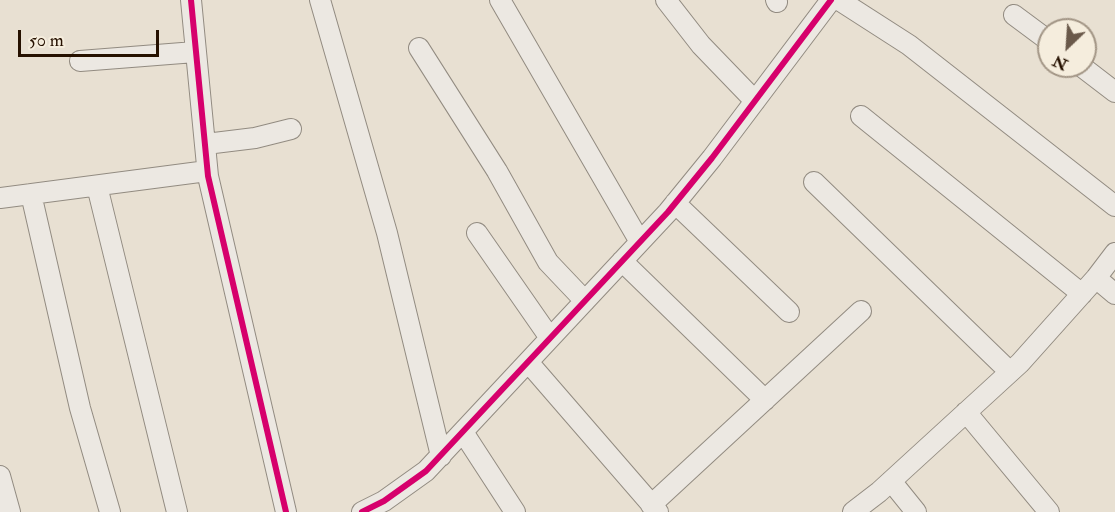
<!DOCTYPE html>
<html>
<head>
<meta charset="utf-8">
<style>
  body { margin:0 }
  #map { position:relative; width:1115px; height:512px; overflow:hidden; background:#e8e0d2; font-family:"IM FELL Double Pica",serif }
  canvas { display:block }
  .north { position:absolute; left:1037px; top:18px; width:60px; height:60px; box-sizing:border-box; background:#f5eddd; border:2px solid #a29585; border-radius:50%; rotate:205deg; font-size:16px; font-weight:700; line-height:24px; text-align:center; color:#261100 }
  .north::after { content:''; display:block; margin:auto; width:21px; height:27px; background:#6a594a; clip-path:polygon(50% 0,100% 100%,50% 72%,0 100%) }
  .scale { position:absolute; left:18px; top:30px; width:141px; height:27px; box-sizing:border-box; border:3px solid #261100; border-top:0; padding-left:8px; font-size:18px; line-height:21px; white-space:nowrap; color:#261100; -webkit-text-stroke:4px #f5eddd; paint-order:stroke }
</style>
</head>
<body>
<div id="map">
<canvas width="1115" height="512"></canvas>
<div class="north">N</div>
<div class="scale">50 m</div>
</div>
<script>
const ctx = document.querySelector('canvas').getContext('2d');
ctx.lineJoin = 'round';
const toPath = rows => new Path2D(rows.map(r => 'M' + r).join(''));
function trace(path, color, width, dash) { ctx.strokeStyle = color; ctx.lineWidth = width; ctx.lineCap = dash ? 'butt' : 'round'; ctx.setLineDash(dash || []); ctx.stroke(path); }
const street = toPath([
  [191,0,208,176,286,512],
  [320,0,387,233,441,456],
  [500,0,640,242],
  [666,0,701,45,755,101],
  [776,0,777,2],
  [839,0,909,45,1115,206],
  [1014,15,1049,41],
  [419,48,497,171,548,262,585,301],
  [80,61,195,52],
  [1081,66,1115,92],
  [861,116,1082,294],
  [206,144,255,138,291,129],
  [814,182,1010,372],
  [97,186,177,512],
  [31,194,80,408,110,512],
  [0,198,207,171],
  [675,203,789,312],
  [477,233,550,338],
  [622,261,765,400],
  [1096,278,1115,294],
  [528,362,658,512],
  [966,412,1049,512],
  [463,432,515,512],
  [0,476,10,512],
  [891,481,916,512],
  [651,505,861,311],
  [362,512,384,501,426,471,668,212,712,158,831,0],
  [853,512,879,492,1020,363,1096,278,1115,253]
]);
trace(street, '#928b81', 22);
trace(street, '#ece8e2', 20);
trace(toPath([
  [191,0,208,176,286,512],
  [362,512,384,501,426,471,668,212,712,158,831,0]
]), '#d6006c', 6);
</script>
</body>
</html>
